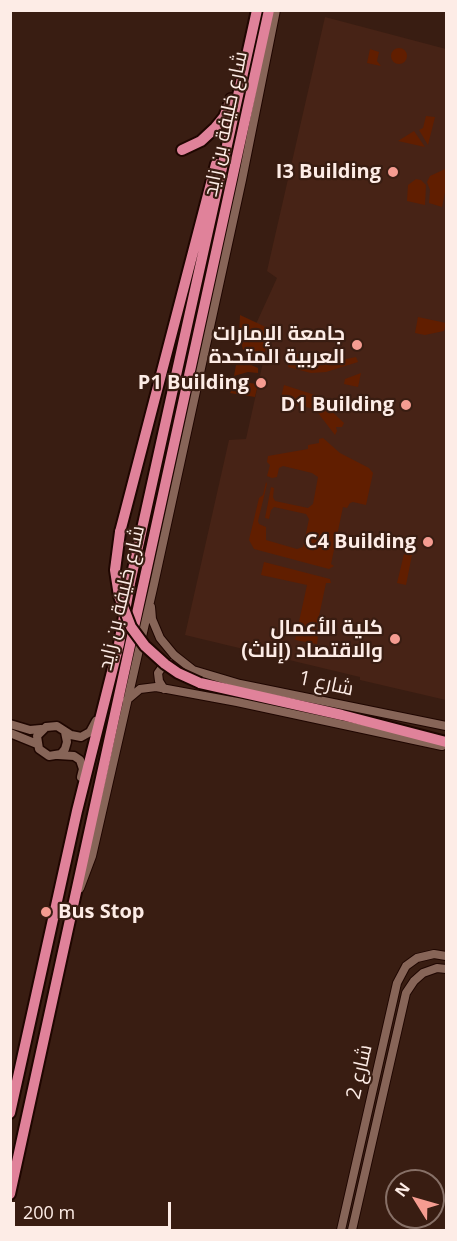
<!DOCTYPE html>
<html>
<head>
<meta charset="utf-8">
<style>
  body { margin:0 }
  #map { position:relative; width:457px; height:1241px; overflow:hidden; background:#391d12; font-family:"Open Sans",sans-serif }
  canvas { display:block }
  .frame { position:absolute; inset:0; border:12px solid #fdece6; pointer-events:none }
  .north { position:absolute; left:385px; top:1169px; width:60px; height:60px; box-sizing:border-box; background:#391d12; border:2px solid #877067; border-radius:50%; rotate:307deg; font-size:16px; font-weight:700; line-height:24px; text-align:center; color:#fdece6 }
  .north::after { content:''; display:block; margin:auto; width:21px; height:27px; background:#f59c91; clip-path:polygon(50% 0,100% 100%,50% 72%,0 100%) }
  .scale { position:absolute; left:12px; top:1202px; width:159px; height:27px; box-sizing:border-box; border:3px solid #fdece6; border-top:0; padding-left:8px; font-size:18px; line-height:21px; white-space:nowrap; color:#fdece6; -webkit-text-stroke:4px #391d12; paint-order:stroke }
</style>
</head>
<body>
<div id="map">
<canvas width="457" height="1241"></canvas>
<div class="frame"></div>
<div class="north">N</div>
<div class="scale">200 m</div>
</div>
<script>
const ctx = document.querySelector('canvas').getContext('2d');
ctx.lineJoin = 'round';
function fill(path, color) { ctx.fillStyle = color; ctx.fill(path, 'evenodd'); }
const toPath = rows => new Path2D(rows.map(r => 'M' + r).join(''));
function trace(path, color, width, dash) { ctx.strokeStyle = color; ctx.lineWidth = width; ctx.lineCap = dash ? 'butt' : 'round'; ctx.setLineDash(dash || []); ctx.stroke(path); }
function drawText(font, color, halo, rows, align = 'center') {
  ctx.font = font + ' "Open Sans",Cairo,sans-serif'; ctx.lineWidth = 4.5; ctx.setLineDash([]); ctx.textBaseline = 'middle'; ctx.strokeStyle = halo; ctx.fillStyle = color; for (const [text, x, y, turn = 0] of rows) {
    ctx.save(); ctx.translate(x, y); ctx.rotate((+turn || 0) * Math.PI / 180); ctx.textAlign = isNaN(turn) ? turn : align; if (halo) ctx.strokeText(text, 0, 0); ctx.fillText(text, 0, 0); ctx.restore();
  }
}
fill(toPath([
  [325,17,446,49,446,700,360,680,360,677,185,635,229,440,246,439,260,376,270,329,256,324,277,278,267,271]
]), '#472316');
fill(toPath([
  '391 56a8 8 0 1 1 16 0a8 8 0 1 1-16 0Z',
  [370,49,379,52,377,61,381,66,367,63],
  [426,116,435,117,428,145,419,130,423,128],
  [414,131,425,147,398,141],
  [445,169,446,188,442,207,429,203,430,190,427,182,430,176],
  [416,179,421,180,426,185,425,205,407,201,408,185],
  [240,315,270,329,263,361,251,357,243,349,239,337],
  [418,317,446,323,444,331,425,335,415,333],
  [291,352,319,360,330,352,334,354,336,361,356,357,358,362,326,372,311,373,288,367],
  [238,354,247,363,258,368,258,373,248,372,234,376],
  [361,373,358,387,344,384,345,379],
  [241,382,258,384,255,397,230,393,235,385],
  [284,385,315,395,344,423,342,427,336,427,337,431,335,435,315,409,280,402],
  [323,438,340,453,369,468,373,473,366,505,353,502,350,503,347,508,343,507,331,564,334,566,329,569,254,549,249,540,259,498,263,495,266,482,267,484,258,521,259,524,266,527,266,540,297,549,303,547,309,519,306,514,274,507,271,510,269,519,265,518,271,487,274,488,273,497,275,501,308,508,313,504,318,477,312,473,283,466,279,468,277,477,272,478,267,476,270,465,267,462,268,456,308,449,308,445,319,443,319,439],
  [404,554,412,555,406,585,397,583],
  [264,562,330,579,331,583,326,583,315,635,318,637,317,644,295,640,307,585,261,575]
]), '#611e00');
const tertiary = toPath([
  [151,607,152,619,160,638,174,655,193,670,240,684,446,726],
  [164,689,159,681,158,673,163,666,169,663],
  [127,700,140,689,156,687,237,702,442,746],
  [80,888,92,856,154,584,242,180,276,10],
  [341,1230,397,983,406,966,417,958,434,954,446,956],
  [352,1230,406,993,414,981,423,973,437,968,446,969]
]);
const secondary = toPath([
  [10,724,30,730,41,729],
  [65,732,67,742,65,749,61,754,49,756,39,749,37,736,46,727,57,726,71,735,81,737,90,732,96,721],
  [10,733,37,744],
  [58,755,74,756,80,760,83,769,81,777]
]);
const trunk = toPath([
  [182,150,201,141,215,128,224,117,231,99],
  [120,532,216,164],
  [200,683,342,715,446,742],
  [10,1113,77,811,119,644,130,583,257,10],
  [10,1194,269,10]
]);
trace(tertiary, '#1f0600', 10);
trace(secondary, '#1f0600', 11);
trace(trunk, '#1f0600', 14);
trace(tertiary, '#876558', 8);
trace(secondary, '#876558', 8);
trace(trunk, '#e0829a', 10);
const trunkBridge = toPath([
  [120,532,115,570,119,596,131,627,145,646,165,664,178,673,200,683]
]);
trace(trunkBridge, '#1f0600', 14, []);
trace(trunkBridge, '#e0829a', 10);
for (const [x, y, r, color] of [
  [393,172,6,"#f59c91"],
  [357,345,6,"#f59c91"],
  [261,383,6,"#f59c91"],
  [406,405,6,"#f59c91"],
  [428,542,6,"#f59c91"],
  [395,639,6,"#f59c91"],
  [46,912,6,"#f59c91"]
]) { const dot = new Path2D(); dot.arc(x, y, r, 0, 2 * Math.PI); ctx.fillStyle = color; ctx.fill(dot); trace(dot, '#391d12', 2); }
drawText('20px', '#fdece6', '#391d12', [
  ["شارع خليفة بن زايد",226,124,-78],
  ["شارع خليفة بن زايد",122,598,-77],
  ["شارع 1",326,684,12],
  ["شارع 2",360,1072,-77]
]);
drawText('bold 20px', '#fdece6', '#391d12', [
  ["I3 Building",381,172],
  ["جامعة الإمارات",345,334],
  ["العربية المتحدة",345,357],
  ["P1 Building",249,383],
  ["D1 Building",394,405],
  ["C4 Building",416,542],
  ["كلية الأعمال",383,628],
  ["والاقتصاد (إناث)",383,651],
  ["Bus Stop",58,912,"left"]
], 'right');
</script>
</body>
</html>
